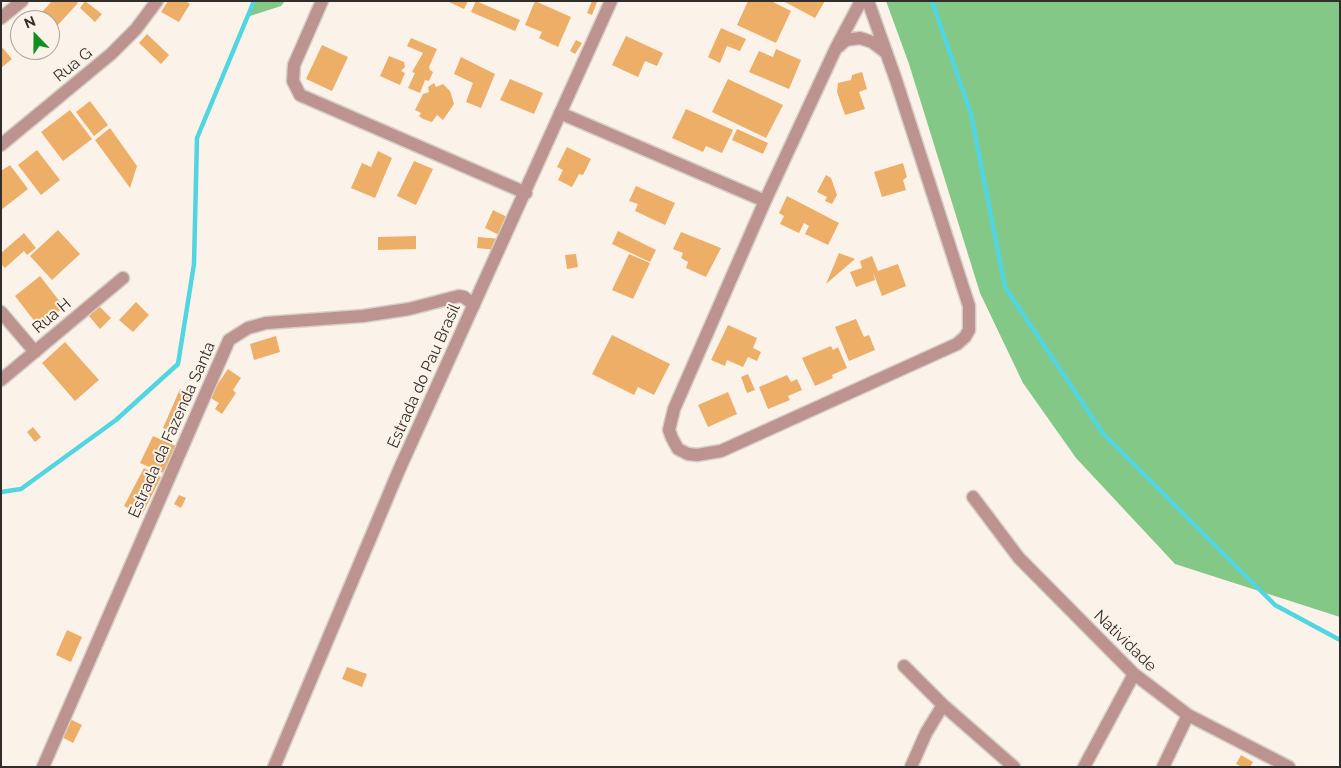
<!DOCTYPE html>
<html>
<head>
<meta charset="utf-8">
<style>
  body { margin:0 }
  #map { position:relative; width:1341px; height:768px; overflow:hidden; background:#fbf3ea; font-family:Raleway,sans-serif }
  canvas { display:block }
  .frame { position:absolute; inset:0; border:2px solid #302d2a; pointer-events:none }
  .north { position:absolute; left:10px; top:10px; width:50px; height:50px; box-sizing:border-box; background:#fbf3ea; border:1px solid #aaa49d; border-radius:50%; rotate:338deg; font-size:14px; font-weight:700; line-height:20px; text-align:center; color:#302d2a }
  .north::after { content:''; display:block; margin:auto; width:18px; height:22px; background:#0f901f; clip-path:polygon(50% 0,100% 100%,50% 72%,0 100%) }
</style>
</head>
<body>
<div id="map">
<canvas width="1341" height="768"></canvas>
<div class="frame"></div>
<div class="north">N</div>
</div>
<script>
const ctx = document.querySelector('canvas').getContext('2d');
ctx.lineJoin = 'round';
function fill(path, color) { ctx.fillStyle = color; ctx.fill(path, 'evenodd'); }
const toPath = rows => new Path2D(rows.map(r => 'M' + r).join(''));
function trace(path, color, width, dash) { ctx.strokeStyle = color; ctx.lineWidth = width; ctx.lineCap = dash ? 'butt' : 'round'; ctx.setLineDash(dash || []); ctx.stroke(path); }
function drawText(font, color, halo, rows, align = 'center') {
  ctx.font = font + ' Raleway,sans-serif'; ctx.lineWidth = 4; ctx.setLineDash([]); ctx.textBaseline = 'middle'; ctx.strokeStyle = halo; ctx.fillStyle = color; for (const [text, x, y, turn = 0] of rows) {
    ctx.save(); ctx.translate(x, y); ctx.rotate((+turn || 0) * Math.PI / 180); ctx.textAlign = isNaN(turn) ? turn : align; if (halo) ctx.strokeText(text, 0, 0); ctx.fillText(text, 0, 0); ctx.restore();
  }
}
fill(toPath([
  [253,1,285,1,281,6,247,17],
  [886,1,1340,1,1340,617,1175,564,1076,458,1023,383,980,293,909,64]
]), '#84c888');
trace(toPath([
  [932,1,971,114,1005,287,1102,432,1275,605,1340,640],
  [1,492,21,489,116,420,178,364,194,264,197,138,254,1]
]), '#51d5e1', 4.5);
fill(toPath([
  [52,1,76,1,78,3,57,26,42,12],
  [85,1,102,14,95,22,80,8],
  [168,1,186,1,190,4,179,22,161,12],
  [447,1,468,1,464,9],
  [476,1,520,20,515,31,471,12],
  [535,1,571,17,558,47,539,38,542,32,525,25],
  [592,1,597,2,592,15,587,13],
  [748,1,771,1,791,11,776,43,737,25],
  [783,1,825,1,815,18],
  [20,25,20,43,11,33],
  [721,28,746,39,740,51,727,46,720,63,708,57],
  [147,34,169,55,161,64,139,43],
  [626,36,663,53,657,66,645,61,638,77,612,65],
  [411,38,437,49,429,67,430,70,433,72,429,81,425,80,420,93,408,88,415,73,412,72,423,53,407,46],
  [576,40,582,43,575,54,570,51],
  [322,45,348,57,332,91,306,79],
  [1,46,12,59,1,68],
  [776,49,801,60,789,89,749,72,759,51,773,57],
  [389,56,404,62,405,67,401,71,405,73,400,85,380,76],
  [461,57,495,74,481,108,466,102,473,83,454,74],
  [862,72,867,89,859,92,865,109,845,115,837,92,838,83,851,80,852,75],
  [510,79,543,93,534,114,500,100],
  [728,79,783,105,766,138,712,112],
  [434,83,436,87,443,84,450,91,454,104,443,120,437,115,432,122,423,119,419,116,421,113,415,110,423,94,429,92,428,87],
  [90,101,108,125,94,136,76,112],
  [686,109,733,130,722,153,706,146,703,152,672,138],
  [70,110,92,139,63,161,41,132],
  [110,128,137,166,130,188,95,140],
  [737,129,768,143,763,154,732,140],
  [567,147,591,159,583,175,579,174,572,187,558,180,563,170,557,167],
  [37,150,60,180,41,195,18,165],
  [378,151,392,158,375,198,351,188,362,163,371,167],
  [414,161,433,169,416,205,397,196],
  [903,163,907,177,903,180,906,190,882,197,874,172],
  [10,165,28,189,1,210,1,171],
  [826,175,831,178,837,195,832,204,825,201,827,197,817,192],
  [636,186,675,203,665,225,635,211,638,204,629,201],
  [787,196,839,223,828,245,805,234,809,226,804,223,799,233,780,224,784,216,779,213],
  [493,210,509,218,501,236,485,228],
  [58,230,80,254,52,280,30,256],
  [618,231,656,250,650,262,612,244],
  [681,232,721,248,706,277,686,268,688,262,681,258,683,253,673,249],
  [24,233,36,248,27,255,24,251,5,268,1,264,1,253],
  [416,236,416,249,378,250,378,237],
  [478,237,500,239,496,250,477,248],
  [839,253,855,259,826,284],
  [576,254,578,267,567,269,565,255],
  [629,254,650,263,633,299,612,290],
  [872,256,878,271,898,264,906,286,882,296,873,272,875,280,856,287,850,272,862,268,860,261],
  [40,276,64,307,39,327,15,296],
  [136,302,149,315,133,332,119,320],
  [99,306,111,318,100,329,89,316],
  [856,319,864,337,869,335,875,350,849,361,835,327],
  [728,325,757,338,753,348,761,352,757,361,748,357,743,367,727,360,725,366,711,360],
  [612,335,670,364,654,395,638,387,634,395,592,374],
  [276,336,280,352,254,360,250,344],
  [65,342,99,380,75,401,42,363],
  [831,346,833,350,838,347,847,368,832,375,833,378,815,386,802,358],
  [228,369,241,378,233,390,236,393,222,414,215,409,219,403,209,397],
  [748,374,755,390,747,393,741,377],
  [787,375,791,382,797,379,802,390,788,396,790,400,768,409,759,387],
  [180,389,192,394,175,433,163,428],
  [728,392,737,414,708,427,698,405],
  [33,427,41,437,35,442,27,432],
  [153,436,176,446,163,473,140,463],
  [144,468,161,477,142,515,124,506],
  [179,495,186,498,181,508,174,504],
  [67,630,82,637,71,662,56,655],
  [347,667,367,674,362,687,342,679],
  [70,719,82,725,73,743,62,737],
  [1241,755,1253,762,1250,767,1242,767,1236,764]
]), '#edae68');
const street = toPath([
  [322,1,294,65,293,81,300,95,526,193],
  [861,1,836,48,765,201,674,409,669,430,672,438,678,449,688,454,697,455,721,451,957,344,965,337,969,330,969,306,896,80,868,1],
  [1,18,22,1],
  [838,47,846,40,860,38,872,42,884,51],
  [560,113,765,201],
  [1,145,111,54,136,29,157,1],
  [1,312,35,352],
  [1,380,123,278],
  [973,497,1019,558,1134,674,1188,715,1289,767],
  [904,666,943,705,1014,767],
  [43,767,229,340,248,328,266,323,363,316,409,309,459,296,464,297,474,305],
  [274,767,399,470,611,1],
  [911,767,926,733,943,705],
  [1084,767,1134,674],
  [1163,767,1188,715]
]);
trace(street, '#d6cfc7', 15);
trace(street, '#bd9390', 12);
drawText('16px', '#302d2a', '#fbf3ea', [
  ["Rua G",73,65,-39],
  ["Rua H",52,316,-40],
  ["Estrada do Pau Brasil",424,376,-66],
  ["Estrada da Fazenda Santa",172,430,-66],
  ["Natividade",1125,641,44]
]);
</script>
</body>
</html>
